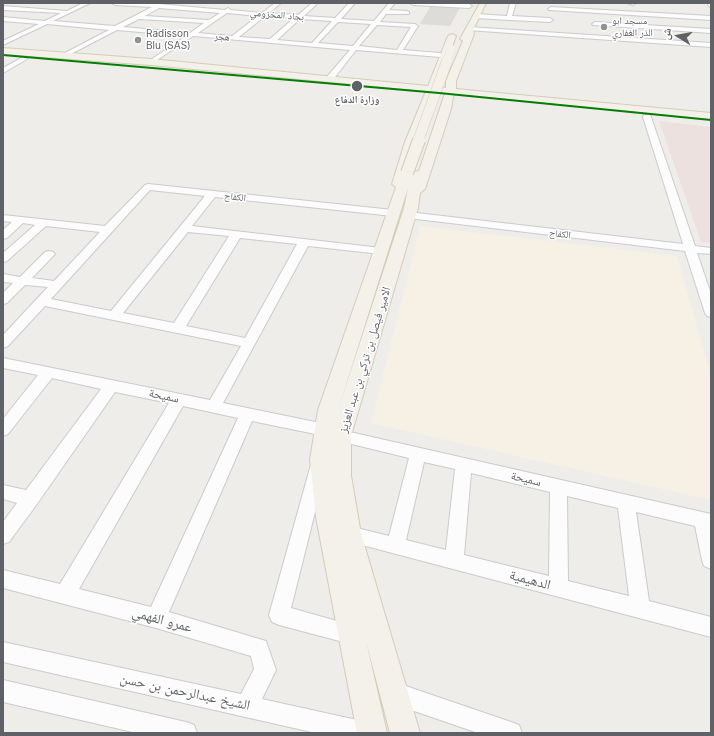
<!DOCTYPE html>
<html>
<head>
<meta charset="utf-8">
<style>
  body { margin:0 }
  #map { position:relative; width:714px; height:736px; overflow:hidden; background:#eeede9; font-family:Inter,"Noto Naskh Arabic",sans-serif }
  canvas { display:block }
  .frame { position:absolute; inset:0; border:4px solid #5e6267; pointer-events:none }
  .north { position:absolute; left:658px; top:16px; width:40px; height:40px; -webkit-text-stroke:3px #fff; paint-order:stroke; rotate:281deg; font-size:11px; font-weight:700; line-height:16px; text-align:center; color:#5e6267 }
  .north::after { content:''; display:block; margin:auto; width:14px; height:18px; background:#5e6267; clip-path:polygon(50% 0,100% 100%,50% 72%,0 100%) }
</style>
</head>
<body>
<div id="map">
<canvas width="714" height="736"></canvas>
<div class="frame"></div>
<div class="north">ش</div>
</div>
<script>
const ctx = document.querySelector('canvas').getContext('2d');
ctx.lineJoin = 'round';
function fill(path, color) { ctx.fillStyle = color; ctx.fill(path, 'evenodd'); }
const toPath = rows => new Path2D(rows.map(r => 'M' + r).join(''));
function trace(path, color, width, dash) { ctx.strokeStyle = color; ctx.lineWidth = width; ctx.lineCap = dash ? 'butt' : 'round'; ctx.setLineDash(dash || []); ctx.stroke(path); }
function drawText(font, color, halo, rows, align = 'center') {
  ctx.font = font + ' Inter,"Noto Naskh Arabic",sans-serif'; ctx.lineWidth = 3; ctx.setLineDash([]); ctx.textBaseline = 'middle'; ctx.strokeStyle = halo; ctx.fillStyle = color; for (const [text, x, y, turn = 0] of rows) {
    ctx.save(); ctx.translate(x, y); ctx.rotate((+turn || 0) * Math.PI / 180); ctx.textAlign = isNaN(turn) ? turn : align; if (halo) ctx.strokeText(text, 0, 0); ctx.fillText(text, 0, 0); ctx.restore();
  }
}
fill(toPath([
  [420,226,677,256,711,376,711,500,371,423]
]), '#f6f1e4');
fill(toPath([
  [432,4,461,6,450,26,420,24]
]), '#dedcd9');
fill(toPath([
  [659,121,711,127,711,243,701,242]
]), '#ece1df');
const minor = toPath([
  [83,3,90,3,53,21,115,26,152,7,115,5,112,3,159,4,225,10,228,8,231,10,262,13,275,3,281,3,269,13,298,15,312,3,318,3,304,16,335,18,349,3,355,3,341,19,374,21,389,3,395,3,389,10,407,11,409,12,409,14,386,14,380,22,415,24,418,26,403,50,440,53,443,55,440,57,356,50,332,81,329,81,325,79,350,50,193,36,151,64,148,62,149,61,186,36,117,30,65,57,62,55,63,54,109,30,47,24,3,45,3,41,39,24,3,21,3,17,45,21,61,13,3,10,3,6,67,11,83,3],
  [159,8,220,13,209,20,145,16,159,8],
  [227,13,258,16,232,36,198,33,227,13],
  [265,16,294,18,270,39,239,37,265,16],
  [139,19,204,23,190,33,123,27,139,19],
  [300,19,332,21,312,43,277,40,300,19],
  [338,22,371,24,353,46,318,43,338,22],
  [377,25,411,27,397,50,359,46,377,25],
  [410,3,443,3,469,4,472,6,469,8,413,5,410,3],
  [510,3,516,3,512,16,550,18,553,20,550,22,509,20,476,18,473,16,476,14,507,16,510,3],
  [627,3,636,3,633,5,627,3],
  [707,3,711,3,711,7,709,6,707,3],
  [551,7,711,16,711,20,549,10,548,9,551,7],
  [595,22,711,29,711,33,593,25,592,24,595,22],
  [469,27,711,43,711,47,467,30,466,29,469,27],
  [25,56,27,57,27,59,3,73,3,68,25,56],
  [644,115,650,115,651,117,695,246,711,248,711,254,697,253,711,294,711,317,707,316,705,313,685,251,408,218,403,215,408,212,683,244,643,117,644,115],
  [148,184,393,210,398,213,393,216,215,197,192,226,381,248,387,251,381,254,308,246,223,403,325,424,330,426,333,430,330,434,325,436,252,421,169,612,266,641,276,670,262,699,366,722,374,725,377,733,316,733,3,662,3,642,241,694,254,669,251,656,156,628,3,588,3,570,60,584,169,403,115,392,37,504,9,542,3,544,3,522,17,503,3,499,3,485,26,490,101,389,52,378,8,434,3,436,3,419,38,375,3,368,3,358,210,400,241,346,45,306,8,346,3,348,3,335,48,287,25,285,7,303,3,304,3,293,13,283,3,282,3,274,20,277,45,252,49,251,53,252,55,254,32,278,54,281,100,232,46,226,7,261,3,262,3,253,35,225,23,223,7,238,3,239,3,230,12,222,3,221,3,215,105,226,145,185,148,184],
  [150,190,205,196,111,311,51,299,150,190],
  [188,232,229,236,174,323,123,313,188,232],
  [240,238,297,244,245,338,186,326,240,238],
  [183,406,238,418,151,607,79,589,183,406],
  [341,430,711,514,711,569,704,566,702,560,695,526,636,512,649,601,711,617,711,637,343,540,340,534,343,528,349,526,389,536,409,458,335,440,333,436,335,432,341,430],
  [424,462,455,469,446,550,406,540,424,462],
  [471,473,550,492,549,576,464,555,471,473],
  [567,496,618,508,629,596,568,581,567,496],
  [318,461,324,463,326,468,291,608,358,627,361,634,358,641,351,644,279,625,272,622,269,615,310,468,312,463,318,461],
  [3,680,186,722,194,725,197,733,137,733,3,702,3,680],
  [394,682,511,722,519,725,522,733,478,733,394,704,386,701,383,693,386,685,394,682]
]);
const major = toPath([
  [480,3,486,3,473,30,474,34,456,81,456,89,711,113,711,119,455,94,453,97,451,109,425,189,420,193,418,208,351,436,351,476,361,534,420,733,390,733,366,641,387,733,357,733,316,517,310,460,318,410,396,187,392,184,405,142,426,91,151,65,3,54,3,48,151,59,428,86,448,36,452,34,456,36,437,87,446,88,446,81,463,41,460,39,480,3],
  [435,92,445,93,419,171,412,172,408,170,417,142,435,92],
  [408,188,404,208,337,413,338,410,408,188]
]);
trace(minor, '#cacbcb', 2);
trace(major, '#d5ccb8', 2);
fill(minor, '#fcfcfc');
fill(major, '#f3f1e9');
const majorBridgeFar2 = toPath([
  [446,62,451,49]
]);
const majorBridgeFar1 = toPath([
  [418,141,447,61]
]);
const majorBridge = toPath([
  [407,173,419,140]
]);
trace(majorBridgeFar2, '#d5ccb8', 8, []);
trace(majorBridgeFar1, '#d5ccb8', 11, []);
trace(majorBridge, '#d5ccb8', 14, []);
trace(majorBridgeFar2, '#f3f1e9', 8);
trace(majorBridgeFar1, '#f3f1e9', 10);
trace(majorBridge, '#f3f1e9', 12);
fill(toPath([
  [3,54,439,92,711,119,711,121,439,94,3,56,3,54]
]), '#008000');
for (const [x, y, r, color] of [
  [604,27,4,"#909394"],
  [138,40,4,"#909394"],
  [357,86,6,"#5e6267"]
]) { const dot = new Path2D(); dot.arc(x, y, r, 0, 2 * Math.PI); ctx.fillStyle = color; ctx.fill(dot); trace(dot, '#fff', 1.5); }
drawText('10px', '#5e6267', '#fff', [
  ["بجاد المخزومي",277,15,5],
  ["هجر",222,37,5],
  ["الكفاح",235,197,6],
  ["الكفاح",560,234,7]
]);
drawText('10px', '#5e6267', '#fff', [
  ["مسجد ابو",612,21],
  ["الذر الغفاري",612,33],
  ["Radisson",146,34],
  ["Blu (SAS)",146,46]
], 'left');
drawText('bold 10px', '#5e6267', '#fff', [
  ["وزارة الدفاع",357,100]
]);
drawText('12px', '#5e6267', '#fff', [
  ["الامير فيصل بن تركي بن عبد العزيز",365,360,-73],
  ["سميحة",164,396,12],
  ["سميحة",526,479,13]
]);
drawText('14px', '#5e6267', '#fff', [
  ["الدهيمية",530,580,15],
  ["عمرو الفهمي",162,620,15],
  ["الشيخ عبدالرحمن بن حسن",185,692,12]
]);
</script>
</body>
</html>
